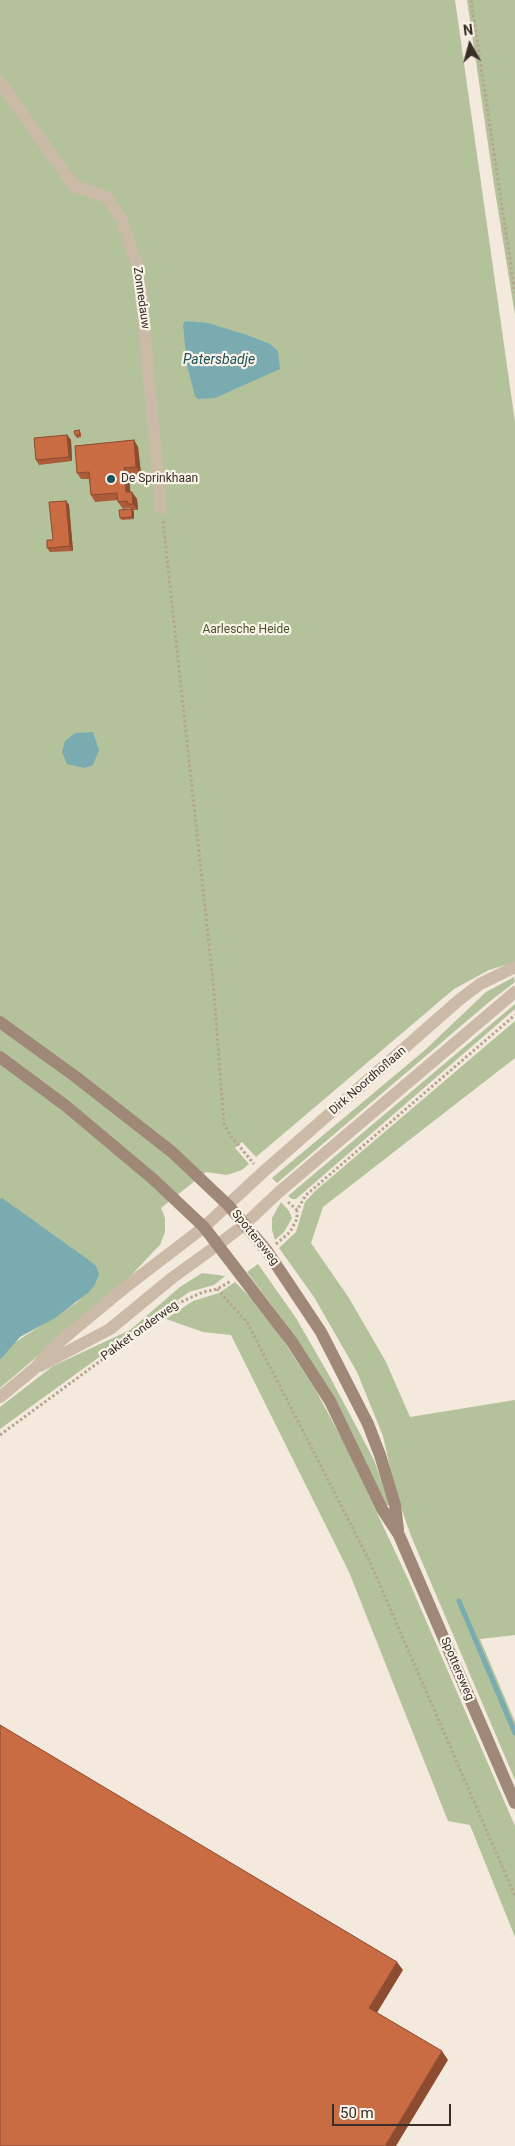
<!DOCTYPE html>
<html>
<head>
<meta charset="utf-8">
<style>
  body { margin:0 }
  #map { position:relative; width:515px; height:2146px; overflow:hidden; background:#f3e9dc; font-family:Roboto,sans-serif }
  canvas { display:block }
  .north { position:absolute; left:445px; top:20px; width:50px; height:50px; -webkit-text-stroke:4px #faf3e8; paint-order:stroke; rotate:353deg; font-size:14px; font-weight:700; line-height:20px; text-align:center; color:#372e28 }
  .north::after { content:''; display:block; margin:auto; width:18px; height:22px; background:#372e28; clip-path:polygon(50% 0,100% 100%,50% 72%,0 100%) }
  .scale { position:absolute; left:332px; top:2104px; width:119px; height:22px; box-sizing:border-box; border:2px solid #372e28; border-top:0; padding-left:6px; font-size:15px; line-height:18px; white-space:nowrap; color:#372e28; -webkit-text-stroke:4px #faf3e8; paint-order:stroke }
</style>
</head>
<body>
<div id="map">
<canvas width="515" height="2146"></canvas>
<div class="north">N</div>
<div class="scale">50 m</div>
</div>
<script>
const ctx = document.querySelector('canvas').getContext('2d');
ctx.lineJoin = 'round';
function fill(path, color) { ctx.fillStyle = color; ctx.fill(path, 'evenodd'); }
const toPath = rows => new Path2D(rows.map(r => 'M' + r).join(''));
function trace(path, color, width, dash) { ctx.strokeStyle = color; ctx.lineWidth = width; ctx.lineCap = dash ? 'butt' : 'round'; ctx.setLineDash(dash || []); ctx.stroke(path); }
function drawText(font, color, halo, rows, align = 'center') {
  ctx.font = font + ' Roboto,sans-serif'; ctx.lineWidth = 4.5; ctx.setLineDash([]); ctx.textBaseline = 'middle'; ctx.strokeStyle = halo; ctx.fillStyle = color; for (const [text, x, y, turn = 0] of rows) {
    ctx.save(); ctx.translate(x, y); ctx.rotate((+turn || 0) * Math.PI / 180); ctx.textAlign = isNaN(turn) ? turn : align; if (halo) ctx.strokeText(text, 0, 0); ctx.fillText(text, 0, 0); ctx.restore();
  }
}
fill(toPath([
  [0,0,455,0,515,422,515,962,489,970,454,989,256,1157,242,1142,235,1148,249,1164,242,1170,227,1175,206,1172,161,1208,165,1218,165,1232,160,1245,154,1251,125,1282,0,1388,0,1360,14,1343,76,1303,95,1285,99,1275,0,1199],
  [467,0,515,0,515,315,494,185],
  [514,977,515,982,489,1002,277,1183,272,1178,425,1050,486,992],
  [515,1004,515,1009,296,1199,292,1199,288,1196],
  [515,1021,515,1058,323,1207,311,1243,349,1298,386,1362,410,1417,515,1400,515,1635,480,1639,515,1722,515,1780,411,1536,395,1490,383,1436,357,1372,314,1297,279,1248,296,1232,305,1202,314,1192],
  [281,1202,289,1211,292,1218,284,1232,275,1240,272,1230,272,1218],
  [258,1264,296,1318,330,1377,374,1460,390,1505,385,1506,282,1319,247,1272],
  [202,1273,225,1276,214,1285,189,1292,0,1429,0,1407,53,1366,130,1330,180,1287],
  [235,1282,264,1311,315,1389,343,1441,408,1579,515,1826,515,1937,470,1825,448,1821,349,1572,231,1335,203,1332,166,1319,193,1301,219,1293]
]), '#b3c29b');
fill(toPath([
  [185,321,208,323,247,335,270,344,278,351,280,369,215,398,198,399,195,396,187,365,183,325],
  [93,732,99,750,93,765,85,768,67,764,62,752,65,741,75,733],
  [2,1198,90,1261,96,1266,99,1275,95,1285,89,1292,55,1318,20,1337,0,1360,0,1199]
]), '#7aabb0');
trace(toPath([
  [459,1601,515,1733]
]), '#7aabb0', 5);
trace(toPath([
  [471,0,515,293],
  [163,521,213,981,224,1124,231,1136,254,1164],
  [288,1202,297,1210],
  [276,1244,290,1232,297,1219,297,1210,306,1195,515,1015],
  [217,1289,247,1322,369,1560,515,1896],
  [0,1435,179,1303,203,1292,217,1289,231,1281]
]), '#b7a491', 3, [2.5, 2.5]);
trace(toPath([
  [0,82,74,186,107,197,121,218,139,271,161,508],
  [40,1366,110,1329,172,1278,219,1244],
  [0,1397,34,1369,55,1346,75,1329,127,1286,204,1227]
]), '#cbbaa7', 12);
trace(toPath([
  [204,1227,262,1173,459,1000,480,984,515,967],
  [219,1244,245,1224,279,1192,515,992]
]), '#cbbaa7', 12);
trace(toPath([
  [0,1022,76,1077,172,1152,228,1205,267,1251,321,1332,368,1424,380,1455,395,1505,398,1530],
  [0,1057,66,1106,153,1179,204,1227,292,1342,330,1401,382,1509,399,1535,515,1803]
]), '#9f8878', 12);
fill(toPath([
  [79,430,81,433,81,437,77,438,75,435],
  [67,435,71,440,72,461,39,465,36,460],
  [134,440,138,447,141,474,129,475,130,492,137,499,138,510,133,510,134,519,122,520,120,518,131,509,130,508,123,509,118,502,118,500,95,502,91,495,89,479,81,479,77,473],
  [66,501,69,505,73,551,50,552,47,548,53,540]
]), '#ad5c3a');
fill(toPath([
  [67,435,71,440,72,461,69,457],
  [134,440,138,447,141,474,136,467],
  [124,468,129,475,131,499,126,492],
  [132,492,137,499,138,510,133,504],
  [66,501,69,505,73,551,70,546],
  [132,509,134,511,134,519,132,517],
  [397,1962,403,1970,375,2016,369,2008],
  [442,2051,448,2060,396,2146,385,2146]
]), '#8d4b2f');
const building = toPath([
  [79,430,80,435,75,435,74,431,79,430],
  [67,435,69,457,36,460,34,438,67,435],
  [134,440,136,467,124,468,126,492,132,492,133,504,128,504,127,501,118,502,117,493,91,495,89,472,77,473,75,446,134,440],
  [66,501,70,546,47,548,47,540,53,540,49,502,66,501],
  [132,509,132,517,120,518,119,510,132,509],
  [0,1725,397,1962,369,2008,442,2051,385,2146,0,2146,0,1725]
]);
fill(building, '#c96b43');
trace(building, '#8d4b2f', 1);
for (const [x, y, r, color] of [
  [111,479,5,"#1c535a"]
]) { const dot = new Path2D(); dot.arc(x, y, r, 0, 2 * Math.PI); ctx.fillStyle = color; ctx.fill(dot); trace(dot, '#faf3e8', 2); }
drawText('12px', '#372e28', '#faf3e8', [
  ["Zonnedauw",141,298,82],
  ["Dirk Noordhoflaan",368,1081,-41],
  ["Spottersweg",255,1238,51],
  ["Pakket onderweg",140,1331,-36],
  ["Spottersweg",457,1669,67]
]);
drawText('12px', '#372e28', '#faf3e8', [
  ["De Sprinkhaan",121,479]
], 'left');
drawText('12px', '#44562b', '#faf3e8', [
  ["Aarlesche Heide",246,630]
]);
drawText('italic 14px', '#1c535a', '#faf3e8', [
  ["Patersbadje",219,360]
]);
</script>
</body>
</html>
